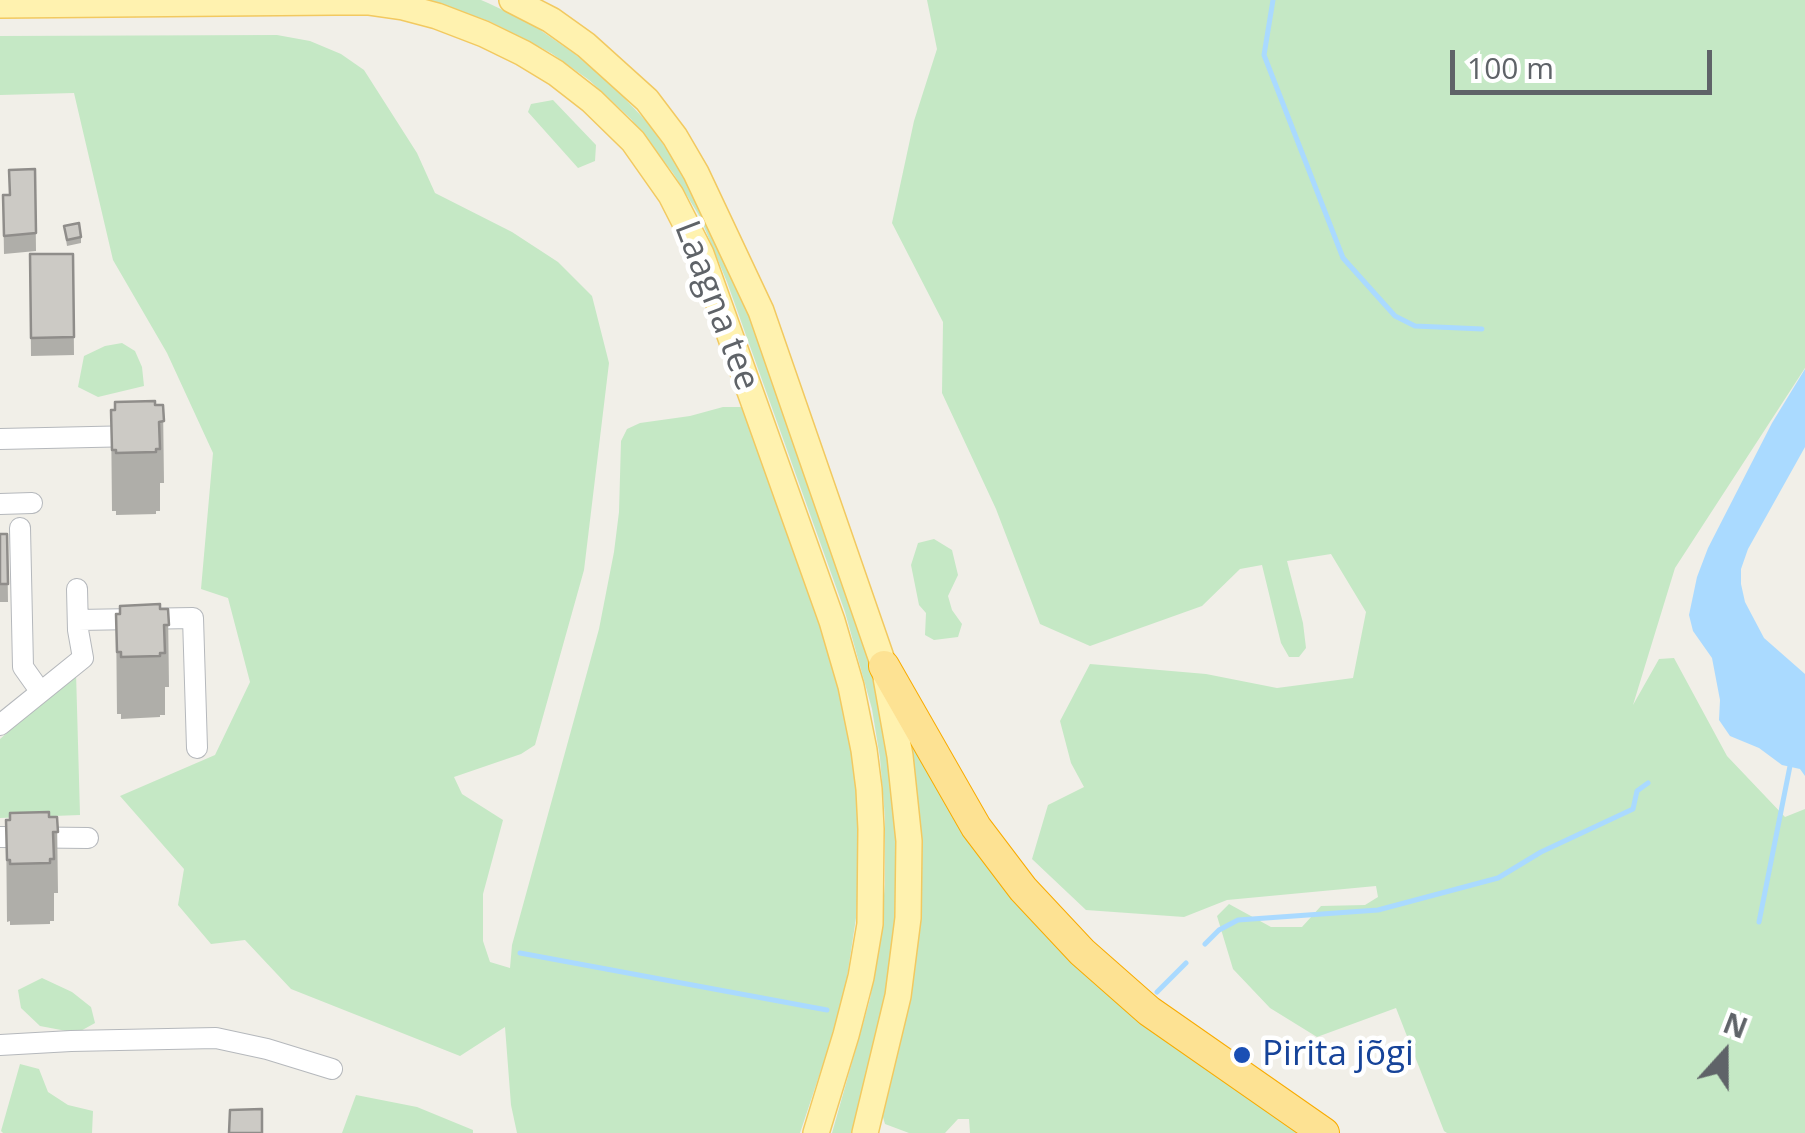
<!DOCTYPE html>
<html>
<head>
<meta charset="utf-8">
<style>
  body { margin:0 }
  #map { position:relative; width:1805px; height:1133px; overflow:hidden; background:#f1efe8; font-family:"Open Sans",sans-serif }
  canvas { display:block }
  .north { position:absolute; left:1675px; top:1003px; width:100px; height:100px; -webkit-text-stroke:8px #fff; paint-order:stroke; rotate:21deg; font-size:28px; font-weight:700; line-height:40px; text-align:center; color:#5f6368 }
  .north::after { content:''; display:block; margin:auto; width:35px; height:45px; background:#5f6368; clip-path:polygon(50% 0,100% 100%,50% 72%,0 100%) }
  .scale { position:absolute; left:1450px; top:50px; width:262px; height:45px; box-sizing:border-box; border:5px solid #5f6368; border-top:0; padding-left:12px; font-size:30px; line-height:35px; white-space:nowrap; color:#5f6368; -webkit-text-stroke:8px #fff; paint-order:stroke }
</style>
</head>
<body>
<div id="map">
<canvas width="1805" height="1133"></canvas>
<div class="north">N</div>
<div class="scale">100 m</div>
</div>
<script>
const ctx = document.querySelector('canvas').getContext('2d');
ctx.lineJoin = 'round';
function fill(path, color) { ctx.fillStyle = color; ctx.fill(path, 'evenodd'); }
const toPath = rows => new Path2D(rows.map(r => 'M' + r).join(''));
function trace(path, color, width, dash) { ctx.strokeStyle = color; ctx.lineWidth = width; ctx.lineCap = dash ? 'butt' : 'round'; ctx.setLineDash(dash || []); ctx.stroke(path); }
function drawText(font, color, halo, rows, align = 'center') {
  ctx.font = font + ' "Open Sans",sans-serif'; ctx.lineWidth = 9; ctx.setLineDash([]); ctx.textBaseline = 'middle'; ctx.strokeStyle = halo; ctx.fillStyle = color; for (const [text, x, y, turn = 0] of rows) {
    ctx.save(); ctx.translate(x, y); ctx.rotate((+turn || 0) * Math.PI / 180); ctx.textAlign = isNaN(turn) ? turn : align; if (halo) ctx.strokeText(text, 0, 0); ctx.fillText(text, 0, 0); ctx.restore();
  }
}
fill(toPath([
  [417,0,481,0,488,3,530,23,575,54,615,88,646,121,668,151,703,207,732,268,864,643,881,700,899,813,898,954,856,1133,832,1133,870,999,880,939,885,884,885,818,880,758,872,709,845,612,727,282,700,217,673,173,631,119,589,80,551,53,491,22,442,5],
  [927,0,1805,0,1805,368,1675,568,1633,705,1659,659,1674,658,1727,756,1785,817,1805,809,1805,1133,1447,1133,1444,1131,1396,1008,1317,1037,1270,1008,1233,969,1217,916,1229,904,1271,927,1302,927,1321,906,1365,905,1378,897,1376,886,1227,900,1184,917,1086,910,1032,859,1048,805,1084,787,1071,763,1060,721,1090,664,1206,674,1277,688,1353,678,1366,612,1331,554,1287,561,1303,623,1306,648,1299,657,1289,657,1281,643,1262,565,1240,569,1202,606,1090,646,1040,624,996,509,942,393,943,322,892,223,914,121,937,49],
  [277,35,310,41,341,54,364,70,417,153,435,193,512,232,558,262,592,296,609,363,584,570,535,745,521,754,454,777,462,794,503,820,483,894,483,941,490,962,510,968,512,945,599,629,614,552,619,512,621,441,627,429,640,423,690,416,723,407,743,407,812,594,846,714,857,782,860,849,856,918,843,1004,800,1133,517,1133,511,1105,505,1027,460,1056,291,989,245,940,211,944,178,905,184,869,120,796,215,755,250,682,228,598,201,589,213,453,167,353,113,260,74,93,0,95,0,36],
  [553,100,596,145,595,161,578,168,528,112,531,104],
  [122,343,135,351,142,367,144,386,98,397,78,387,84,356,105,346],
  [934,539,952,550,958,575,948,596,952,610,962,624,958,637,934,640,925,635,926,613,919,605,911,565,918,543],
  [76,672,80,815,0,818,0,739],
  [906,726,972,840,1306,1133,970,1133,969,1119,958,1119,945,1133,909,1133,885,1124,882,1114,920,837,913,761],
  [42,978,72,992,91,1007,95,1023,77,1033,40,1026,21,1008,18,990],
  [20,1064,39,1069,48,1092,68,1105,93,1111,92,1133,3,1133,1,1131],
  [356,1095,417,1107,473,1130,473,1133,342,1133]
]), '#c5e8c5');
fill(toPath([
  [1805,369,1805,447,1748,549,1741,569,1741,584,1745,602,1764,638,1805,674,1805,776,1800,769,1782,765,1759,748,1730,736,1719,720,1720,700,1712,658,1693,631,1689,615,1697,577,1708,548,1772,423]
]), '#aadaff');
trace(toPath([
  [1273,0,1264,55,1343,258,1395,316,1415,326,1482,329],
  [1759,922,1790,766],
  [1205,944,1219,930,1238,920,1378,910,1498,878,1541,852,1633,809,1637,791,1648,783],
  [520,953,827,1010],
  [1157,992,1186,963]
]), '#aadaff', 5);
const minor = toPath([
  [0,439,137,436],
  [0,504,32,503],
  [20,528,23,667,40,691],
  [78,620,193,618,197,748],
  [0,725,83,658,78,630,77,589],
  [0,837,88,838],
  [0,1045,71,1041,216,1038,267,1049,332,1069]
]);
const major = toPath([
  [512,0,551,20,586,45,647,100,675,137,696,173,761,311,884,666,900,756,909,841,908,918,898,996,865,1133],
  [0,5,335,2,368,2,403,7,437,16,484,34,523,53,556,73,592,101,633,141,671,195,701,254,832,621,851,686,864,750,869,789,871,829,870,924,861,977,846,1035,816,1133]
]);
const highway = toPath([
  [884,666,976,827,1023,889,1082,952,1149,1011,1324,1133]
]);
trace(minor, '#b5b8bc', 22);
trace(major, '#f2c960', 28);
trace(highway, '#f9ab00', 32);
trace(minor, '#fff', 20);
trace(major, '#fff2af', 25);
trace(highway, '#fde293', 30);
fill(toPath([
  [35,169,36,251,4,254,3,195,9,195],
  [64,226,81,237,81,243,67,246],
  [30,254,73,254,74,355,31,356],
  [155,405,163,405,164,483,160,483,160,511,156,511,156,514,116,515,116,511,112,511,111,410],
  [0,534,7,534,8,602,0,602],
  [168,609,169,687,165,687,165,715,160,715,160,717,121,719,121,714,117,714,116,614],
  [57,817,58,893,54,893,54,921,50,921,50,924,10,925,10,921,7,922,6,820]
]), '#afaea9');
const building = toPath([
  [35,169,36,233,4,236,3,195,10,195,9,170,35,169],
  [79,223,81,237,67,240,64,226,79,223],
  [30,254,73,254,74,337,31,338,30,254],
  [155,401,155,405,163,405,164,421,159,422,160,449,156,449,156,452,116,453,116,450,112,450,111,410,115,410,115,402,155,401],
  [0,534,7,534,8,584,0,584,0,534],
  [160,604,160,609,168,609,169,625,164,625,165,653,160,653,160,656,121,657,121,652,117,652,116,614,120,614,120,606,160,604],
  [49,812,49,817,57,817,58,832,53,832,54,859,50,859,50,863,10,864,10,860,7,860,6,820,10,820,10,813,49,812],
  [262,1109,262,1133,229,1133,230,1110,262,1109]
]);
fill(building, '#cccac5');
trace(building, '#8f8d8a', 2.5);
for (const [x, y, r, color] of [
  [1242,1055,10,"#1a4fb4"]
]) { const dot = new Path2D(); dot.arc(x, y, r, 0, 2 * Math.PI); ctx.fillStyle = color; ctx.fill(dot); trace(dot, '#fff', 4); }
drawText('35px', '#5f6368', '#fff', [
  ["Laagna tee",716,306,69]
]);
drawText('35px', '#164399', '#fff', [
  ["Pirita jõgi",1262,1055]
], 'left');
</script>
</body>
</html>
